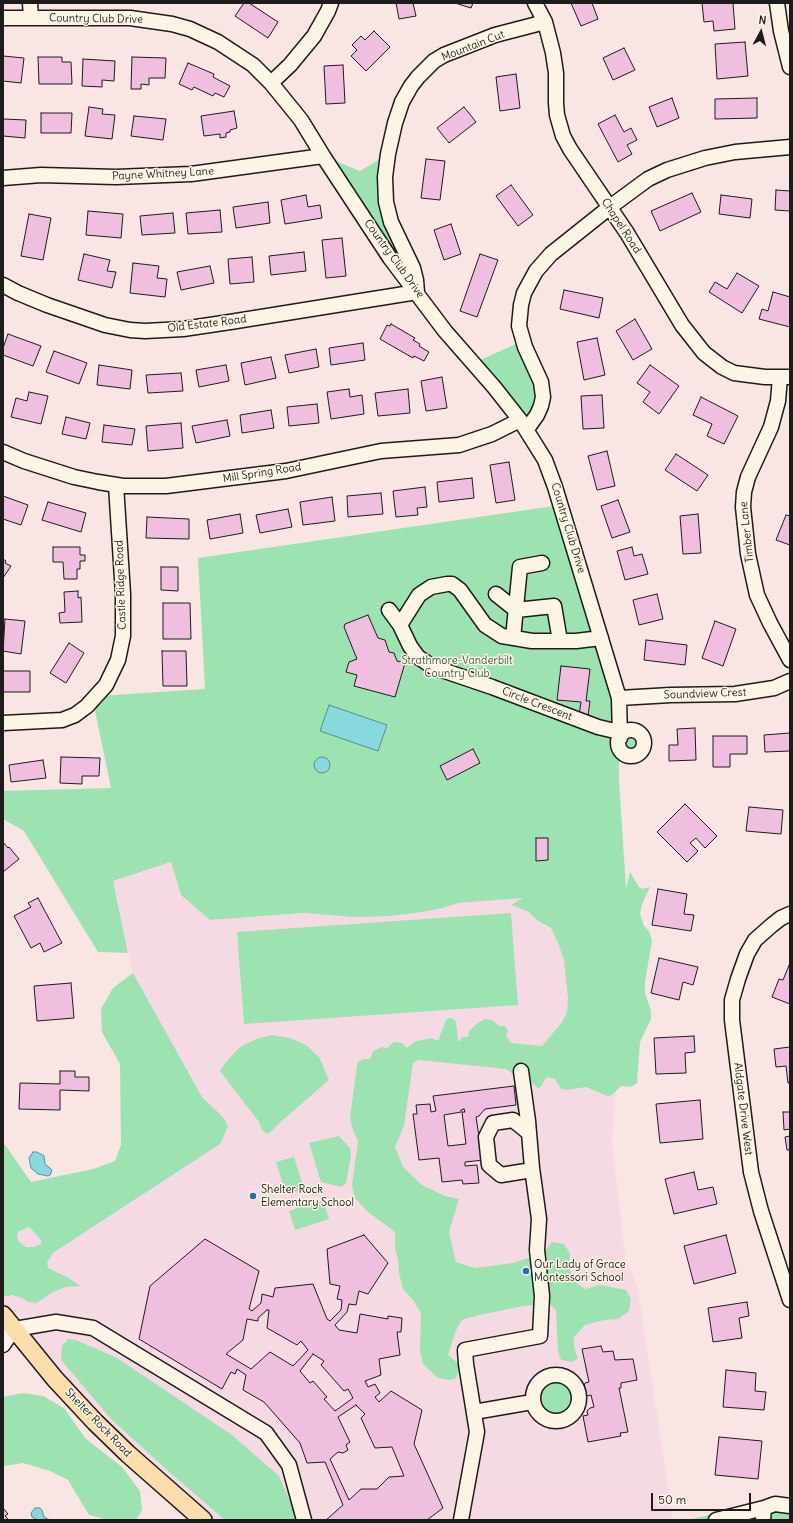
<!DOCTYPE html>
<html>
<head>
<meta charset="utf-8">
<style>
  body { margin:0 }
  #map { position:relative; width:793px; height:1523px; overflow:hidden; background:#f8e5e4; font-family:Delius,sans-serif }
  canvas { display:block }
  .frame { position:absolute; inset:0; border:4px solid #1c1c1c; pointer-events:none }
  .north { position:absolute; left:741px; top:12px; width:40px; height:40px; -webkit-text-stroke:3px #fcf5e5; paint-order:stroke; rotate:7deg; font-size:11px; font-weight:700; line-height:16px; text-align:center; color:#1c1c1c }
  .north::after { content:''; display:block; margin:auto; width:14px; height:18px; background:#1c1c1c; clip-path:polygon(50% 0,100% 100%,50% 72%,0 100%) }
  .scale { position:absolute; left:651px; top:1493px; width:100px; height:18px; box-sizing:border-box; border:2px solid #1c1c1c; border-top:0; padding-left:5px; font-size:12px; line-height:14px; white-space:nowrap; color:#1c1c1c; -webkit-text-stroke:3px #fcf5e5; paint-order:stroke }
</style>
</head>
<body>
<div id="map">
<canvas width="793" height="1523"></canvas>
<div class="frame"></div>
<div class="north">N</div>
<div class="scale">50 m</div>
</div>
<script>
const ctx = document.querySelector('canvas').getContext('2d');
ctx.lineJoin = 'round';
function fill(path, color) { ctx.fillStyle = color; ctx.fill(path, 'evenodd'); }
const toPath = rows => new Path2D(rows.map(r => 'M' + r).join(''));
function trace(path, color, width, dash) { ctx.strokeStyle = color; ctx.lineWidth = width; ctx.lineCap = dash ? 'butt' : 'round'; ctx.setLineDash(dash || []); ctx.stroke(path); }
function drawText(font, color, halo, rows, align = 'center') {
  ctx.font = font + ' Delius,sans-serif'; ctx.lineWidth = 3; ctx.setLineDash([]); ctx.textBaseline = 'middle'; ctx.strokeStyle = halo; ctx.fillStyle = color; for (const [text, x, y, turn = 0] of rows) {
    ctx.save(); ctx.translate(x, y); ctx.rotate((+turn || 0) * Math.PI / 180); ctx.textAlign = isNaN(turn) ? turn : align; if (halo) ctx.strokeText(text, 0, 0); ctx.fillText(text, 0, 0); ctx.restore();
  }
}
fill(toPath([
  [171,862,181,895,210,920,627,891,620,1031,612,1142,625,1257,637,1285,673,1520,203,1520,131,1457,3,1315,3,1239,29,1227,54,1253,220,1144,228,1127,224,1118,202,1097,133,973,113,881]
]), '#f6dae3');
fill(toPath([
  [388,154,385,177,417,292,323,156,360,171],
  [520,342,541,396,527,426,476,362],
  [561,505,625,732,629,731,636,732,640,734,643,740,643,748,640,752,634,756,626,755,619,749,619,780,626,889,630,872,639,887,643,889,650,887,642,904,640,914,644,926,649,931,652,941,645,981,645,993,651,1011,651,1019,640,1042,637,1083,631,1087,621,1086,612,1095,608,1096,586,1087,567,1090,561,1089,555,1079,547,1077,539,1089,530,1081,513,1074,506,1069,418,1060,413,1063,404,1126,395,1147,403,1167,422,1185,445,1196,459,1199,449,1232,456,1262,475,1268,513,1263,543,1253,552,1242,564,1244,570,1253,569,1268,573,1280,585,1289,600,1285,626,1290,631,1299,629,1311,618,1319,604,1320,585,1325,574,1337,574,1347,578,1358,573,1362,561,1360,558,1351,556,1310,549,1304,523,1306,479,1315,462,1320,456,1330,448,1355,459,1364,459,1371,456,1378,450,1380,438,1378,423,1364,420,1352,421,1314,414,1301,403,1289,399,1273,398,1259,395,1249,395,1232,368,1212,355,1198,352,1185,358,1141,353,1130,350,1118,357,1065,359,1061,364,1059,370,1059,373,1051,382,1047,387,1048,394,1042,402,1043,407,1048,416,1041,432,1038,438,1041,446,1020,449,1018,454,1019,456,1022,458,1042,463,1037,468,1037,469,1031,478,1023,485,1019,492,1020,499,1026,505,1026,508,1030,506,1036,511,1043,542,1046,562,1022,567,1012,568,998,564,960,558,943,551,928,537,920,529,912,511,905,523,898,458,903,443,908,416,913,389,916,355,917,304,913,210,920,181,895,171,862,113,881,128,953,98,952,24,831,3,819,3,791,111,788,93,701,98,696,205,689,198,558],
  [511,913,518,1005,244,1024,237,932],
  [133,973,202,1097,224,1118,228,1127,220,1144,53,1253,47,1263,48,1268,69,1278,80,1286,66,1287,53,1292,37,1303,28,1302,24,1299,12,1295,3,1297,3,1142,31,1182,93,1169,115,1161,121,1145,120,1064,102,1032,101,1009,113,988],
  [29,1227,41,1240,41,1244,33,1247,26,1247,19,1242,17,1236,18,1232],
  [271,1035,290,1038,306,1045,319,1057,329,1080,277,1125,273,1130,267,1134,262,1130,259,1122,220,1071,226,1062,240,1047,256,1039],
  [339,1136,350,1148,351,1155,346,1183,341,1187,321,1182,309,1143],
  [294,1157,304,1189,286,1194,276,1162],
  [323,1200,329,1219,295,1230,289,1211],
  [68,1339,76,1340,117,1358,232,1435,279,1476,298,1520,225,1520,166,1469,111,1419,61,1360,62,1346],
  '536 1398a19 19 0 1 1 38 0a19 19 0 1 1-38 0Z',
  [23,1393,43,1396,64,1408,85,1438,122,1467,140,1491,142,1510,136,1520,108,1520,89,1515,68,1480,50,1471,23,1463,3,1466,3,1397],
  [790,1497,790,1520,686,1520,751,1506]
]), '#9ce3b1');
const water = toPath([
  [329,705,387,725,378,751,320,731,329,705],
  '314 765a8 8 0 1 1 16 0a8 8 0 1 1-16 0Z',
  [33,1152,37,1152,44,1156,45,1164,52,1170,50,1175,48,1176,38,1174,31,1168,29,1158,33,1152],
  [35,1508,40,1508,42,1510,44,1517,50,1520,38,1520,32,1517,31,1513,35,1508]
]);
fill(water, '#87d9dd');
trace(water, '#5c8d90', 1);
const building = toPath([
  [244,3,249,3,278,22,268,38,235,16,244,3],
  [396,3,413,3,416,16,399,19,396,3],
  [455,3,473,3,471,8,455,3],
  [571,3,592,3,598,19,581,26,571,3],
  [702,3,733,3,735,29,714,31,713,21,704,22,702,3],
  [374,31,390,47,366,71,351,56,357,50,352,45,361,36,365,40,374,31],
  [745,42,748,76,717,79,715,44,745,42],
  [624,48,635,70,613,80,603,58,624,48],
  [3,56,24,58,21,83,3,81,3,56],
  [38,57,62,57,62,62,71,62,72,84,39,84,38,57],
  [132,57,166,58,165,78,149,78,149,85,141,84,141,89,131,89,132,57],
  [83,59,115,61,114,81,102,80,102,87,82,86,83,59],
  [188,63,214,74,213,77,230,86,224,97,215,93,213,96,194,87,192,90,179,84,188,63],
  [343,65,345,103,326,104,324,66,343,65],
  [516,74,520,108,500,111,496,77,516,74],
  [672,98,679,118,657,127,649,107,672,98],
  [757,98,757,118,715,119,715,99,757,98],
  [89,107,103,109,102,114,115,115,112,139,85,136,89,107],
  [464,107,476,122,449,143,437,128,464,107],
  [234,111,237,128,230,130,230,132,226,133,226,137,220,138,220,134,204,136,201,116,234,111],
  [41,113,72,113,71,133,41,133,41,113],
  [615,115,624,132,631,128,637,140,627,145,632,154,618,162,598,124,615,115],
  [134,116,166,119,163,140,131,136,134,116],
  [3,119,26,120,25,138,3,136,3,119],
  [426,159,445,161,440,200,421,198,426,159],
  [511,185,533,215,518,226,496,196,511,185],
  [776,190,790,191,790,211,775,210,776,190],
  [692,193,701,212,660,231,651,211,692,193],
  [306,195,308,207,320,205,322,218,285,224,281,200,306,195],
  [721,195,752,199,750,218,719,214,721,195],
  [268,202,270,223,236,228,233,207,268,202],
  [220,210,222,232,188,234,186,213,220,210],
  [88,211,123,214,121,238,86,235,88,211],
  [173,213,175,233,142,235,140,216,173,213],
  [29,214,51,218,43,260,21,256,29,214],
  [451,224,461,254,444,260,434,230,451,224],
  [342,238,346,276,326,278,322,240,342,238],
  [304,252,306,271,271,275,269,256,304,252],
  [84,254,110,260,107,271,116,272,112,288,78,280,84,254],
  [480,254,498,260,477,317,460,311,480,254],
  [252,257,254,282,230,284,228,259,252,257],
  [133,263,159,266,157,278,167,279,165,297,130,293,133,263],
  [210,266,214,283,181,290,177,272,210,266],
  [737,273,759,286,742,313,709,292,715,282,727,289,737,273],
  [564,290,603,298,599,318,560,309,564,290],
  [773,292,790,297,790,327,759,319,762,309,768,311,773,292],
  [635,319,652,349,633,360,616,331,635,319],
  [391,324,415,338,413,340,420,344,419,346,429,352,424,361,414,356,413,358,380,339,387,325,390,326,391,324],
  [8,334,41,346,33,366,3,355,3,348,8,334],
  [597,338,605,375,584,380,577,342,597,338],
  [363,343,365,360,331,365,329,348,363,343],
  [316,349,319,367,289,373,285,355,316,349],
  [54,351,87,363,79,384,46,372,54,351],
  [271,357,276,378,245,385,241,363,271,357],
  [99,365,132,370,130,389,97,385,99,365],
  [226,365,229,381,199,387,196,370,226,365],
  [650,365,679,386,659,414,643,402,650,392,637,383,650,365],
  [181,373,183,391,148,393,146,375,181,373],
  [442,377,447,408,426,411,421,381,442,377],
  [349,389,350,397,362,395,364,414,331,419,327,392,349,389],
  [408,389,410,413,378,416,375,393,408,389],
  [29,392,48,396,41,424,11,417,16,398,27,401,29,392],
  [602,395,604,428,583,429,581,396,602,395],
  [701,397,738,416,724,444,707,436,712,424,693,415,701,397],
  [317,404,319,423,289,426,287,407,317,404],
  [271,410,274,428,242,433,240,415,271,410],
  [66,417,90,423,86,439,62,434,66,417],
  [227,420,230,436,196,443,192,426,227,420],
  [181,423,183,448,148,451,146,426,181,423],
  [104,425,135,429,132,445,102,442,104,425],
  [607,451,615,486,597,490,588,456,607,451],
  [676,454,708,475,697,491,665,470,676,454],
  [509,462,515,500,496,503,490,465,509,462],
  [472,478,474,498,439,502,437,482,472,478],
  [425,487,427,507,417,508,418,515,396,517,393,491,425,487],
  [381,493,383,514,348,517,347,496,381,493],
  [3,496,28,505,21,525,3,519,3,496],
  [332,497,335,521,303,525,300,502,332,497],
  [618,500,630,532,612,538,601,506,618,500],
  [48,502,86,513,81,532,42,520,48,502],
  [288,509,292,527,260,533,256,515,288,509],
  [240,514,243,533,210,539,207,520,240,514],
  [698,514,701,553,683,554,680,516,698,514],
  [786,515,790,516,790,545,776,540,786,515],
  [147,517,189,519,189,539,146,538,147,517],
  [53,547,80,547,80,555,85,555,85,561,80,561,80,569,77,569,77,579,64,579,63,562,53,562,53,547],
  [632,547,634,556,642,554,648,574,625,580,617,551,632,547],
  [3,559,6,561,5,563,11,566,3,578,3,559],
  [161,567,178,567,178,591,161,590,161,567],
  [78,591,78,598,81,597,82,622,60,623,59,613,65,612,64,592,78,591],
  [657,594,663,619,639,625,633,600,657,594],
  [163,603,190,603,191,639,163,639,163,603],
  [368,615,378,638,385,640,389,652,394,653,397,661,405,663,395,697,354,686,357,675,346,672,349,662,357,659,344,627,345,624,368,615],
  [5,619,25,621,21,654,3,651,5,619],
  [715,621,736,629,723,666,702,658,715,621],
  [646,640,687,645,685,665,644,660,646,640],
  [69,643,84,653,66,683,50,673,69,643],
  [162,651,186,651,187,686,163,686,162,651],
  [561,666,590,669,586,701,590,701,588,716,579,715,581,702,557,700,561,666],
  [3,671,30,671,30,692,3,692,3,671],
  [695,728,696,760,669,761,669,745,678,745,677,729,695,728],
  [790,733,790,751,765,752,764,735,790,733],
  [713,736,747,736,747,754,730,754,730,767,713,767,713,736],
  [473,749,480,763,447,780,440,766,473,749],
  [61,757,100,758,99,776,82,776,82,784,60,783,61,757],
  [43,760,46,778,11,782,9,765,43,760],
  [685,804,717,836,705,848,696,838,690,843,698,851,687,862,657,832,685,804],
  [749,807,783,810,781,834,746,831,749,807],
  [536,838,548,838,548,860,536,861,536,838],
  [3,842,8,848,9,847,19,859,3,872,3,842],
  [658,889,687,894,684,914,694,915,691,931,652,925,658,889],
  [38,898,62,943,44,952,40,943,31,948,14,916,31,907,28,903,38,898],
  [659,958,698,967,693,985,683,982,679,1000,651,993,659,958],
  [790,963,790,1004,772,997,779,979,783,980,790,963],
  [71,983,74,1018,37,1021,34,986,71,983],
  [694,1036,695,1052,685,1053,686,1073,656,1074,654,1038,694,1036],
  [790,1047,790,1083,788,1083,786,1066,776,1067,774,1049,790,1047],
  [60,1071,75,1071,75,1077,89,1077,89,1091,60,1090,60,1110,19,1109,20,1083,60,1084,60,1071],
  [514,1086,516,1105,485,1109,479,1116,476,1117,480,1143,484,1160,465,1162,465,1166,477,1165,479,1183,463,1184,462,1180,442,1182,439,1158,419,1160,413,1114,417,1114,416,1105,430,1104,431,1112,436,1111,433,1096,514,1086],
  [464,1109,465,1112,462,1112,466,1144,448,1146,444,1115,461,1112,461,1110,464,1109],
  [700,1100,703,1139,660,1143,656,1104,700,1100],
  [783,1112,790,1112,790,1129,784,1130,783,1112],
  [790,1136,790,1150,787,1150,785,1137,790,1136],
  [694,1172,698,1190,713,1187,717,1204,674,1214,665,1179,694,1172],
  [364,1235,388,1263,368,1294,359,1291,356,1305,349,1304,347,1312,335,1325,339,1330,357,1333,360,1314,388,1319,388,1316,402,1318,401,1332,397,1332,400,1355,379,1359,381,1375,365,1381,368,1387,375,1384,380,1393,375,1397,379,1402,391,1391,422,1410,414,1444,443,1508,427,1520,326,1520,343,1505,325,1462,307,1463,300,1443,264,1402,243,1390,246,1375,237,1369,235,1374,231,1372,222,1389,139,1339,150,1286,205,1239,259,1271,249,1309,252,1311,261,1303,262,1294,273,1297,275,1288,313,1284,327,1319,330,1321,341,1310,342,1300,337,1299,340,1286,330,1284,327,1249,364,1235],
  [267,1310,269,1310,267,1328,297,1345,301,1341,308,1350,293,1366,270,1352,251,1369,226,1354,243,1340,247,1319,258,1321,258,1318,267,1310],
  [313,1354,324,1361,321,1365,344,1391,348,1389,353,1398,335,1411,324,1399,327,1397,313,1381,310,1383,300,1371,313,1354],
  [356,1405,365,1414,361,1418,375,1448,392,1447,404,1476,389,1477,377,1489,361,1489,349,1500,330,1459,338,1452,343,1453,348,1450,346,1445,350,1442,338,1417,356,1405],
  [726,1235,736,1273,694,1284,684,1246,726,1235],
  [747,1302,749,1316,739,1318,742,1338,713,1342,708,1308,747,1302],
  [601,1346,603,1352,613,1351,615,1360,633,1359,637,1380,621,1383,621,1388,619,1388,628,1432,620,1433,621,1436,588,1442,583,1416,588,1415,587,1411,590,1408,594,1407,591,1395,588,1396,586,1394,584,1386,585,1383,589,1382,582,1349,601,1346],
  [726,1370,756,1373,755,1391,766,1392,764,1410,723,1407,726,1370],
  [719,1437,762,1441,758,1479,715,1475,719,1437],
  [3,1508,8,1514,5,1516,9,1520,3,1520,3,1508]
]);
fill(building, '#f0bfe0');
trace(building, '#1c1c1c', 1);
const minor = toPath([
  [30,3,31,18],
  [535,3,545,22,553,53,556,73,556,103,557,115,563,136,570,149,627,233,682,325,704,353,722,367,734,373,765,377,790,377],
  [777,3,781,31,790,67],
  [3,18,130,18,172,24,190,29,218,42,253,65,271,83,301,120,323,156,390,258,445,331,494,387,520,420,545,460,555,487,619,698,620,738],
  [271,83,290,65,314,36,328,11,331,3],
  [3,178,41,175,116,177,191,174,323,156],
  [3,285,18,293,47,305,105,325,130,330,145,331,183,329,230,322,417,292,416,280,413,268,391,222,386,202,385,177,388,154,395,123,402,102,411,86,418,77,434,61,444,55,495,35,545,22],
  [780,377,778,401,771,427,748,477,744,492,743,507,748,554,757,595,770,623,790,660],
  [527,429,537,415,541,406,543,397,541,382,525,347,519,326,521,305,524,293,536,271,551,254,610,207,648,179,667,170,705,158,735,152,790,147],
  [3,452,24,461,74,477,98,482,123,486,166,486,286,471,381,451,459,445,492,434,520,420],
  [496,594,516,610,554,606,560,641],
  [389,610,400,625,410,646,418,657,433,667,492,687,598,727,619,732],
  [400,625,419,595,431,587,447,584,452,584,460,590,485,625,502,636,532,641,576,641,601,638],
  [513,638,520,567,542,563],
  [619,698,671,695,735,694,774,688,790,681],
  [3,723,62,720,75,715,87,706,106,685,118,660,123,636,123,594,116,485],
  '618 743a13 13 0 1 1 26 0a13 13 0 1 1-26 0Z',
  [790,914,781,918,772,925,755,940,747,954,738,979,732,1000,732,1020,751,1172,761,1211,790,1300],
  [529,1133,513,1120,493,1123,486,1137,489,1165,501,1175,532,1170],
  [3,1331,56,1322,93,1328,266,1433,289,1465,304,1520],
  [3,1345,14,1329],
  '533 1398a23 23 0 1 1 46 0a23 23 0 1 1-46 0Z',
  [474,1412,532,1402],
  [461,1520,477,1432,466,1364,465,1350,540,1336,542,1296,537,1250,539,1219,532,1168,528,1121,521,1071],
  [716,1520,764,1508],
  [763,1520,764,1508,775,1504,790,1506]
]);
const major = toPath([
  [3,1315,55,1379,95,1422,128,1454,203,1520]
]);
trace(minor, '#1c1c1c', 17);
trace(major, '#1c1c1c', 20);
trace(minor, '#fcf5e5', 14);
trace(major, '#fbddab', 17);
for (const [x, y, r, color] of [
  [253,1196,4,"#1f6fb2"],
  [526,1271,4,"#1f6fb2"]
]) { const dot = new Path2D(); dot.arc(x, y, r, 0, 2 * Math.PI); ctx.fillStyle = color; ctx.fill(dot); trace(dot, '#fcf5e5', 1.5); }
drawText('11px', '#1c1c1c', '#fcf5e5', [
  ["Country Club Drive",96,19,1],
  ["Mountain Cut",473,46,-21],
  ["Payne Whitney Lane",163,174,-3],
  ["Chapel Road",621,226,57],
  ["Country Club Drive",394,259,54],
  ["Old Estate Road",207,324,-7],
  ["Mill Spring Road",262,473,-9],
  ["Country Club Drive",568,528,73],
  ["Timber Lane",747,532,-96],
  ["Castle Ridge Road",121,585,-92],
  ["Soundview Crest",705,694,-2],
  ["Circle Crescent",537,704,21],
  ["Aldgate Drive West",743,1109,83],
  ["Shelter Rock Road",98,1423,46]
]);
drawText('11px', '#425849', '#fcf5e5', [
  ["Strathmore-Vanderbilt",457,661],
  ["Country Club",457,674]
]);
drawText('11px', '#1c1c1c', '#fcf5e5', [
  ["Shelter Rock",261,1190],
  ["Elementary School",261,1203],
  ["Our Lady of Grace",534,1265],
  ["Montessori School",534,1278]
], 'left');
</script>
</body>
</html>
